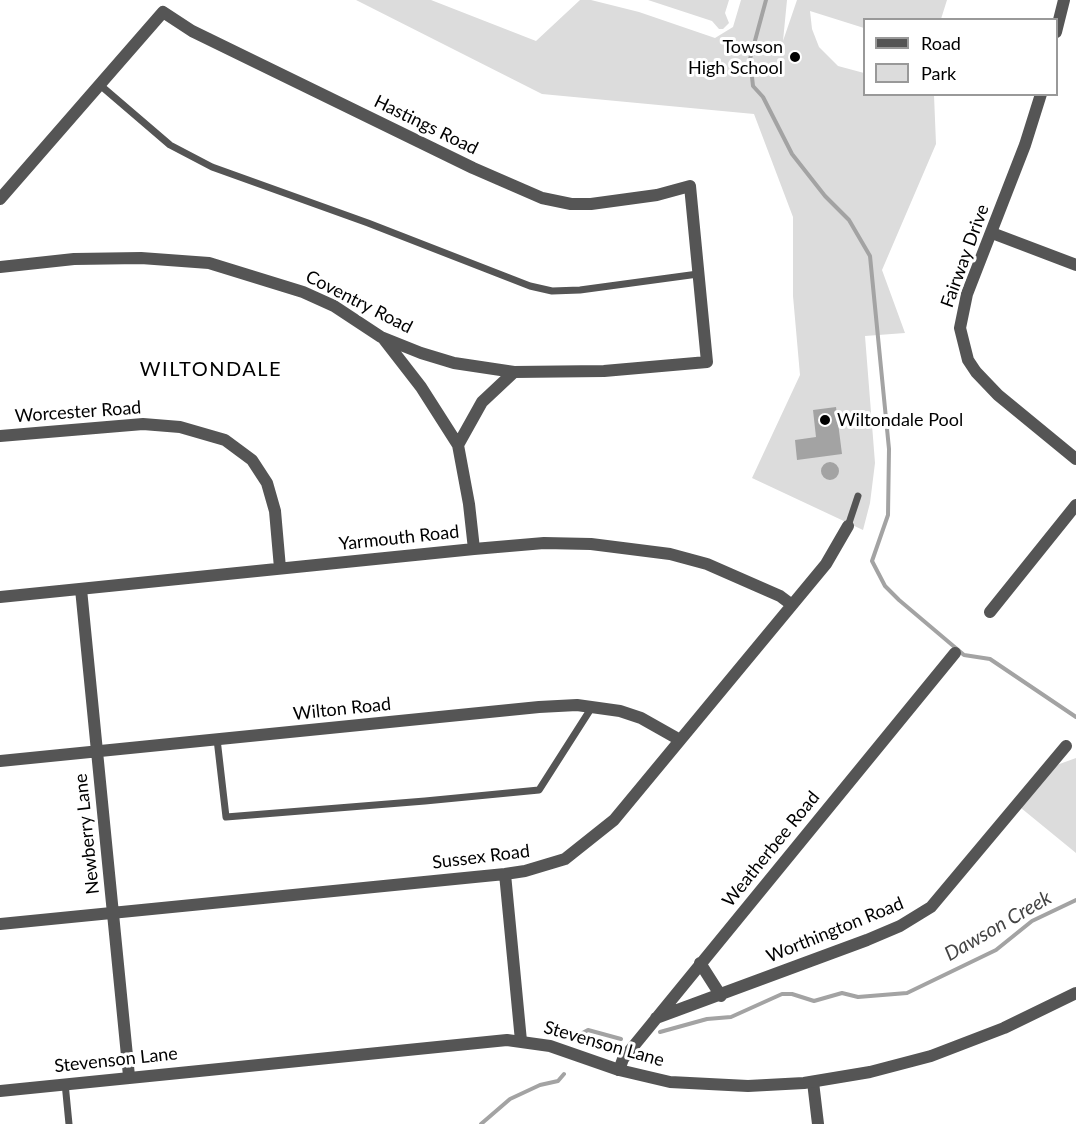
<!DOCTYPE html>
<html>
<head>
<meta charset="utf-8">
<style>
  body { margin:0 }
  #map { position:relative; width:1076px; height:1124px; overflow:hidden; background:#fff; font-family:Lato,sans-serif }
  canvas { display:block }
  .legend { position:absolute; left:863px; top:18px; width:195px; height:78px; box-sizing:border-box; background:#fff; border:2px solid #999; margin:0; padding:8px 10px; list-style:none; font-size:18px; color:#000 }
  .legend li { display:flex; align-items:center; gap:12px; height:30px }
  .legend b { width:30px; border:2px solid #999 }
</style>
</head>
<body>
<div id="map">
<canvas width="1076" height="1124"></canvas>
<ul class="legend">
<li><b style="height:8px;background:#555"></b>Road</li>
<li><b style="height:16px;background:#dcdcdc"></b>Park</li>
</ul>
</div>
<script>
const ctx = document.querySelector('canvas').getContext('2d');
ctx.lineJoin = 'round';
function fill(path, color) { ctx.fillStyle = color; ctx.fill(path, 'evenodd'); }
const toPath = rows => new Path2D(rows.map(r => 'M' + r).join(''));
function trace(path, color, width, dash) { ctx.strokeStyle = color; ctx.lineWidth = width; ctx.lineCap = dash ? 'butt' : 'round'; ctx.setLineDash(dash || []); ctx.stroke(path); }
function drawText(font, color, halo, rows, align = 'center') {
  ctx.font = font + ' Lato,sans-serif'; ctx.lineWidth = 6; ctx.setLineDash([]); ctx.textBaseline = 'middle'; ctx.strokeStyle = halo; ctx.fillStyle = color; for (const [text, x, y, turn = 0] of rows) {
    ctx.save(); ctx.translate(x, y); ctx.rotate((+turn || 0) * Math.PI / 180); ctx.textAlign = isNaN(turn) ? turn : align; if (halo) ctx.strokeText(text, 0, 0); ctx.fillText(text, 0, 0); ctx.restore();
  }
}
fill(toPath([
  [356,0,431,0,536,41,580,0,591,0,639,12,715,38,733,27,741,0,787,0,783,41,797,0,947,0,941,19,864,20,864,28,810,11,812,29,819,47,838,66,864,73,864,94,934,95,936,144,882,270,905,333,865,336,875,463,870,503,863,530,752,478,800,375,793,296,793,217,754,114,542,94],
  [648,0,729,0,725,13,729,23,723,29,719,29,712,21],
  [1076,758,1076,853,1021,808,1054,766]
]), '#dcdcdc');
fill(toPath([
  [836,407,842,454,797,460,795,440,816,437,813,410],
  '821 471a9 9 0 1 1 18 0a9 9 0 1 1-18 0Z'
]), '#a3a3a3');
trace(toPath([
  [766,0,750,59,753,86,763,97,792,154,825,196,849,220,870,256,889,449,888,515,872,561,885,586,899,600,964,655,990,659,1076,717],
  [660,1032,707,1019,731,1017,782,994,792,994,814,1001,842,993,858,997,907,993,996,950,1032,921,1076,900],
  [570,1040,588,1030,621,1039],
  [481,1124,510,1099,540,1085,558,1081,564,1074]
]), '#a3a3a3', 4);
trace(toPath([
  [100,85,170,145,212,167,368,223,530,286,552,291,580,290,698,274],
  [848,526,858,496],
  [217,739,226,817,425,801,539,790,592,707],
  [65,1083,69,1124]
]), '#555', 7);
trace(toPath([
  [1056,32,1064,0],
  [1041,94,1025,145,967,294,960,328,968,360,976,372,998,395,1076,459],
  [0,199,163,12,192,31,473,168,542,198,571,204,591,204,657,195,690,186,707,362,604,371,514,372,454,363,421,353,381,337,334,306,303,292,209,263,141,258,74,259,0,267],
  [992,233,1076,265],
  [383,338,421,387,458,445,469,504,474,549],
  [0,436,143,424,180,427,225,440,252,460,267,483,275,511,280,568],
  [458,445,482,402,514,372],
  [81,589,129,1076],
  [0,597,474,549,544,543,591,544,670,554,707,564,780,596,792,605],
  [990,612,1076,505],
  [0,761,539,707,577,705,620,711,641,718,680,740],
  [505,874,521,1041],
  [0,924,505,874,525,871,565,859,614,820,826,564,848,526],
  [700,963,721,996],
  [656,1018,867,940,900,926,931,907,1066,746],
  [619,1070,623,1059,955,653],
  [813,1082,818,1124]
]), '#555', 12);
trace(toPath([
  [0,1091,507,1040,550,1046,619,1070,670,1082,748,1086,804,1083,870,1072,931,1056,1004,1028,1076,993]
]), '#555', 12);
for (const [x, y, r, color] of [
  [795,57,6,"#000"],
  [825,420,6,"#000"]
]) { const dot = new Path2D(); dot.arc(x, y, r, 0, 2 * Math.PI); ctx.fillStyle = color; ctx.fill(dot); trace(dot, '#fff', 2); }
drawText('18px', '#000', '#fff', [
  ["Towson",783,47],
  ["High School",783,68],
  ["Wiltondale Pool",837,420,"left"]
], 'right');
drawText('18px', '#000', '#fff', [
  ["Hastings Road",426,125,26],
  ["Fairway Drive",965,256,-70],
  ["Coventry Road",359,302,27],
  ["Worcester Road",78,412,-4],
  ["Yarmouth Road",399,538,-6],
  ["Wilton Road",342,709,-6],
  ["Newberry Lane",87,834,-96],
  ["Weatherbee Road",771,849,-51],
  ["Sussex Road",481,857,-7],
  ["Worthington Road",835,930,-22],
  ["Stevenson Lane",604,1044,16],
  ["Stevenson Lane",116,1060,-6]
]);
ctx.letterSpacing = '1.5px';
drawText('20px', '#000', '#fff', [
  ["WILTONDALE",211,370]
]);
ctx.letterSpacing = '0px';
drawText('italic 20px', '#444', '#fff', [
  ["Dawson Creek",998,926,-30]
]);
</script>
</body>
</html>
